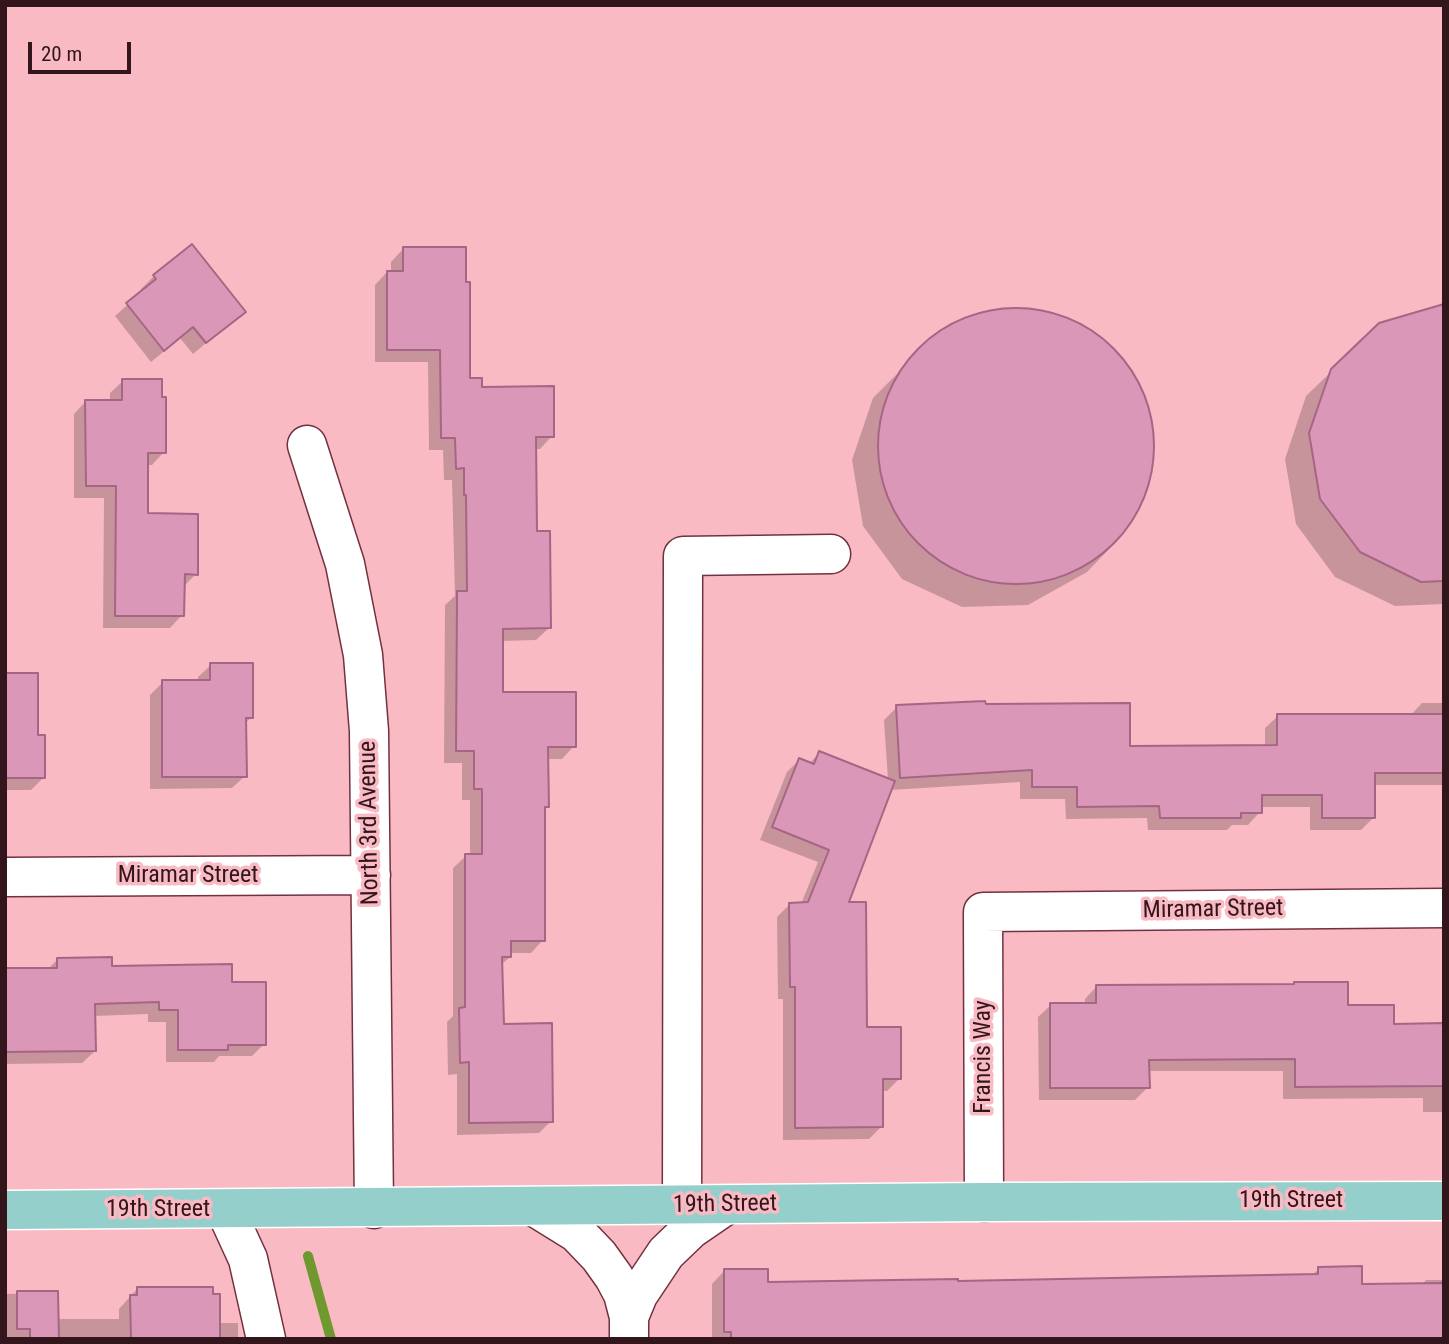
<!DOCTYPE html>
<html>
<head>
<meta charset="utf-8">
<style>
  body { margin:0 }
  #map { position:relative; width:1449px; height:1344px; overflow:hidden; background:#f9bac4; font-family:"Roboto Condensed",sans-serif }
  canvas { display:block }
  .frame { position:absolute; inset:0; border:7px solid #32161b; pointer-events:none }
  .scale { position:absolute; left:28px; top:42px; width:103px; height:32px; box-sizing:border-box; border:4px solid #32161b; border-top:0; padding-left:9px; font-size:21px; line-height:24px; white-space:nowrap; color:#32161b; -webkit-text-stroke:5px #f9bac4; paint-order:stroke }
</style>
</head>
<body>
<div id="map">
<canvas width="1449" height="1344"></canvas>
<div class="frame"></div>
<div class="scale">20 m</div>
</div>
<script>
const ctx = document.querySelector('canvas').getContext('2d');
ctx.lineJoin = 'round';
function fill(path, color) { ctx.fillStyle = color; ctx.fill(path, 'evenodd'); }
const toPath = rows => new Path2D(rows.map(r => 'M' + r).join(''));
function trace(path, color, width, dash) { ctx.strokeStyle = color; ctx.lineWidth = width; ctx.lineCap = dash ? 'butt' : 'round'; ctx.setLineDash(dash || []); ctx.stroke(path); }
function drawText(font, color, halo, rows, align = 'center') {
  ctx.font = font + ' "Roboto Condensed",sans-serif'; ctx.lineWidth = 7; ctx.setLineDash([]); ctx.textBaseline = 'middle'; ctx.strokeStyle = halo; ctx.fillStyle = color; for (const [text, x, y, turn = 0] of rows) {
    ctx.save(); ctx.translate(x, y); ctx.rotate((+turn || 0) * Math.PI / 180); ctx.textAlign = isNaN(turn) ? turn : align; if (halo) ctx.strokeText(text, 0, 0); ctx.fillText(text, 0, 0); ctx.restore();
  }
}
fill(toPath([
  [403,249,468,380,552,436,540,449,535,449,535,533,549,628,536,640,501,641,501,694,574,746,562,759,547,759,547,806,543,810,543,940,531,953,510,953,510,957,501,965,502,1026,551,1121,539,1133,457,1135,457,1074,448,1075,447,1022,453,1016,453,868,466,856,470,856,470,800,462,800,462,763,444,763,445,605,455,596,452,480,444,480,443,450,429,450,428,362,375,362,375,285,387,272,391,272,391,262],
  [154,276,243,312,193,354,180,338,151,362,115,316,143,291,141,289],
  [1444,306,1444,604,1395,606,1335,577,1296,524,1285,459,1306,396,1332,371],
  [1011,308,1076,321,1127,364,1153,424,1148,490,1112,546,1087,572,1028,605,962,607,902,579,863,526,852,460,873,398,899,372,947,326],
  [123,381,164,452,152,465,146,465,146,515,196,574,183,587,182,615,170,628,103,628,104,498,74,498,74,414,86,401,110,401,110,393],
  [211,665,251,718,244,724,245,776,232,788,150,789,150,695,163,682,198,682,198,677],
  [5,675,36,737,43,778,31,790,5,790],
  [1422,703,1444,703,1444,785,1374,785,1374,817,1361,830,1310,830,1310,807,1260,807,1260,812,1248,825,1232,825,1227,830,1148,830,1147,818,1066,819,1065,799,1020,799,1020,782,890,790,846,904,865,1029,899,1079,887,1091,881,1091,881,1127,869,1139,783,1140,783,999,778,999,777,917,790,904,801,904,818,862,760,840,787,772,799,760,809,764,819,753,888,780,884,720,897,707,984,706,1129,748,1265,747,1265,728,1278,716,1410,716],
  [57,960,230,984,264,1044,252,1056,219,1056,214,1062,166,1062,166,1022,148,1022,148,1014,94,1016,95,1051,82,1063,5,1064,5,970,48,969],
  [1097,986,1347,1007,1393,1025,1444,1025,1444,1112,1423,1112,1423,1098,1283,1099,1283,1071,1148,1071,1148,1087,1135,1100,1039,1100,1038,1017,1051,1005,1085,1005,1085,999],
  [1319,1269,1361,1286,1422,1285,1426,1280,1444,1280,1444,1339,712,1339,712,1284,724,1271,766,1283,1185,1280,1311,1276],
  [137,1289,218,1323,238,1323,238,1339,5,1339,5,1294,56,1293,57,1319,119,1319,119,1309],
  [554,1338,554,1339,494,1339]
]), '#0003');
trace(toPath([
  [308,1256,331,1339]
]), '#6f992e', 10);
const building = toPath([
  [192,244,246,312,206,343,193,327,164,351,126,303,156,279,153,275,192,244],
  [403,247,466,247,466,282,470,282,470,378,482,378,482,387,554,386,554,437,536,437,537,531,550,531,551,628,503,629,503,692,576,692,576,747,548,747,549,807,545,807,545,941,511,941,511,957,502,957,504,1024,552,1023,553,1122,469,1123,469,1062,460,1063,459,1008,465,1007,465,854,482,854,482,789,474,789,474,751,456,751,457,591,467,591,466,495,464,495,464,468,456,469,455,438,441,438,440,350,387,350,387,271,403,271,403,247],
  [1444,304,1444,581,1421,582,1360,552,1320,499,1309,433,1331,369,1379,323,1444,304],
  '878 446a138 138 0 1 1 276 0a138 138 0 1 1-276 0Z',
  [122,379,162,379,162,397,166,397,166,453,148,453,148,513,198,514,198,575,185,574,184,616,115,616,116,486,86,486,85,400,122,400,122,379],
  [210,663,253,663,253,718,246,718,247,777,162,777,162,680,210,680,210,663],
  [5,673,38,673,38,735,45,735,45,778,5,778,5,673],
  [985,701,986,704,1130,703,1130,746,1277,745,1277,714,1444,714,1444,773,1375,773,1375,818,1322,818,1322,795,1262,795,1262,813,1241,813,1241,818,1160,818,1159,806,1077,807,1077,787,1032,787,1032,770,900,778,896,705,985,701],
  [819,751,895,781,849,902,866,902,867,1027,901,1027,901,1079,883,1079,883,1127,795,1128,795,987,790,987,789,903,808,902,829,850,772,827,799,758,814,764,819,751],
  [112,957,112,966,232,964,232,982,266,982,266,1045,228,1045,228,1050,178,1050,178,1010,159,1010,159,1002,95,1004,96,1051,5,1052,5,968,57,968,57,958,112,957],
  [1294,982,1348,982,1348,1005,1394,1005,1394,1024,1444,1023,1444,1086,1295,1087,1295,1059,1149,1060,1150,1088,1050,1088,1050,1003,1096,1003,1096,985,1294,984,1294,982],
  [1362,1266,1362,1284,1444,1283,1444,1339,731,1339,731,1332,724,1332,724,1269,768,1269,768,1282,958,1279,958,1281,1318,1274,1318,1267,1362,1266],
  [137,1287,213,1287,213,1294,220,1294,220,1339,131,1339,130,1295,137,1295,137,1287],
  [17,1291,58,1291,59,1339,30,1339,30,1329,17,1329,17,1291]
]);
fill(building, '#db97b8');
trace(building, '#a56585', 2);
const minor = toPath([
  [307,445,345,564,363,655,369,731,374,1209],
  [5,877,371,875],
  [984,1202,983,912,1444,908],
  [682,1206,683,556,831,554],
  [535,1207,577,1233,599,1256,614,1277,623,1294,629,1317,629,1339],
  [225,1209,248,1259,266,1339],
  [629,1317,638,1295,666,1253,691,1229,726,1205]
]);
const major = toPath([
  [5,1210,984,1202,1444,1201]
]);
trace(minor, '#72313f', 41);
trace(major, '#fff', 41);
trace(minor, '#fff', 38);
trace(major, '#94cfcb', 38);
drawText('24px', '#32161b', '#f9bac4', [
  ["North 3rd Avenue",370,823,-91],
  ["Miramar Street",188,876],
  ["Miramar Street",1213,910,-1],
  ["Francis Way",984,1057,-90],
  ["19th Street",1291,1201],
  ["19th Street",725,1205,-1],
  ["19th Street",158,1210]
]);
</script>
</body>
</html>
